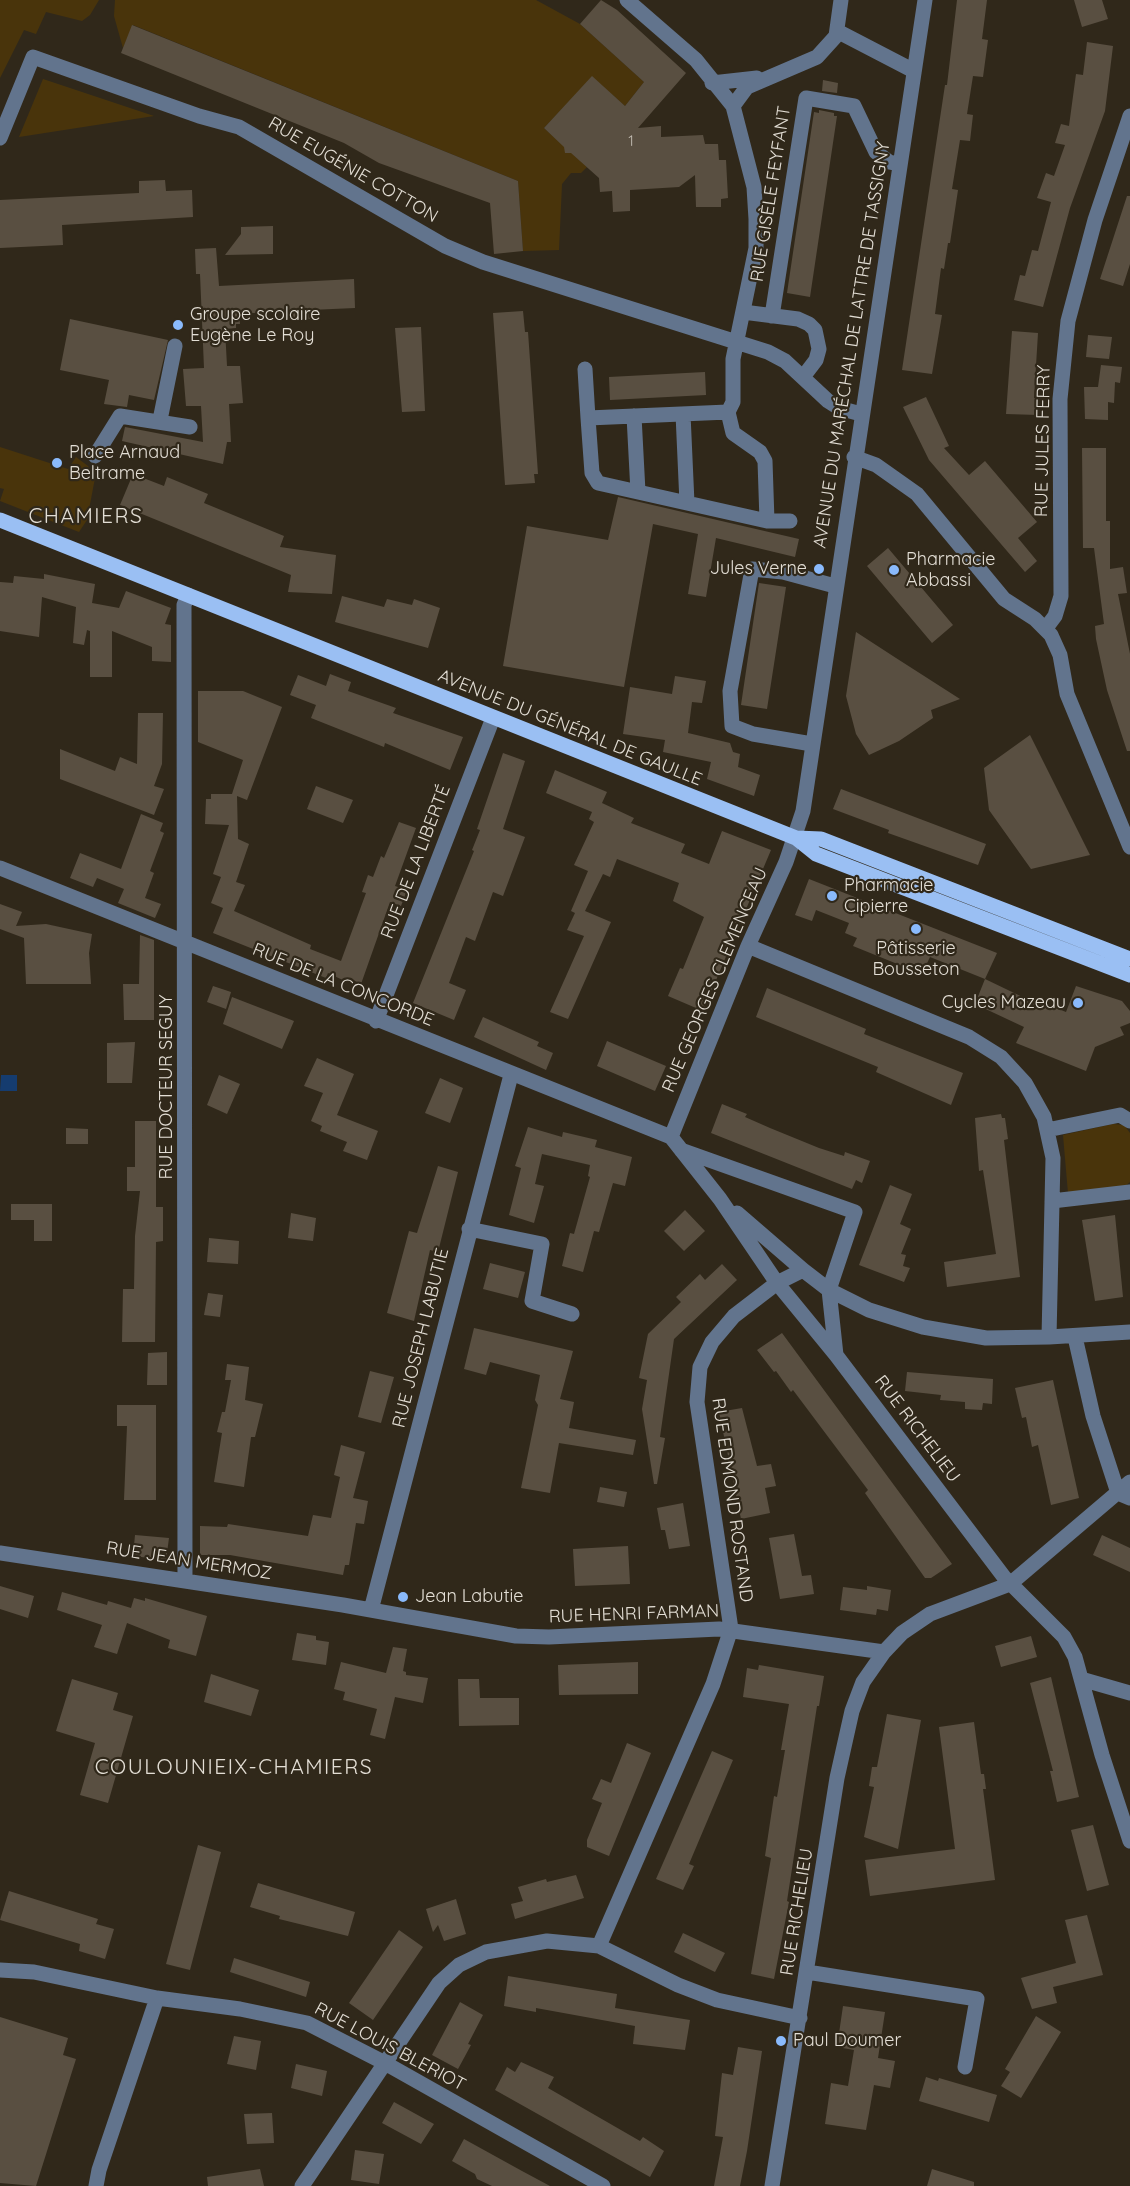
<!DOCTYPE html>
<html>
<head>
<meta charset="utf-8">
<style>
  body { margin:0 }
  canvas { display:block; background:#30281a }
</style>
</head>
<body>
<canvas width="1130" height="2186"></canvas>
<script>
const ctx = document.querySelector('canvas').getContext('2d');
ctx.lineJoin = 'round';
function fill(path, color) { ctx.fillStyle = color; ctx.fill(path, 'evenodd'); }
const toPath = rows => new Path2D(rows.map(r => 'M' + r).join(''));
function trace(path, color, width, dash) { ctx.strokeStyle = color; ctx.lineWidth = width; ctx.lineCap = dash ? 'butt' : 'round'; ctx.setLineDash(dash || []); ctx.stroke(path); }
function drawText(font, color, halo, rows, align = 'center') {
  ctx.font = font + ' Quicksand,sans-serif'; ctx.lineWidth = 4.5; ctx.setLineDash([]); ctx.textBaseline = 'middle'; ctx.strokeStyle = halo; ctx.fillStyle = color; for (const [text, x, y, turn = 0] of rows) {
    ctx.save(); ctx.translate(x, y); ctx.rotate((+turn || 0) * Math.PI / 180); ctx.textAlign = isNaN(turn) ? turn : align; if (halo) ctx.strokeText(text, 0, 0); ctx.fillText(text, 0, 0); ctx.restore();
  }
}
fill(toPath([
  [0,0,99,0,90,15,82,21,46,12,36,34,24,30,0,78],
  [115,0,536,0,580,24,644,82,625,106,592,77,544,128,587,167,581,173,571,173,562,184,559,250,523,251,518,181,133,25,123,48,114,16],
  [43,79,154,116,19,137],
  [0,447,68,469,76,457,88,466,95,478,87,520,79,532,0,501,4,489,0,488],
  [1113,1124,1124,1125,1130,1133,1130,1182,1124,1187,1068,1193,1063,1135]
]), '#49340b');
fill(toPath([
  [1,1075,17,1075,17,1091,0,1091]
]), '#153c6f');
fill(toPath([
  [601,0,617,10,686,73,638,128,661,126,661,137,703,135,705,144,718,144,719,160,726,160,728,198,721,199,721,207,696,207,695,175,679,187,630,190,630,211,613,212,612,191,600,192,599,178,571,153,565,153,564,147,544,128,592,76,625,106,644,82,580,24],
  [957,0,987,0,982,39,988,40,983,77,973,76,967,114,973,115,970,141,960,140,952,189,958,190,950,243,948,243,944,269,941,268,935,314,942,315,932,374,902,370,945,85,947,85],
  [1074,0,1102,0,1108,19,1082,27],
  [132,25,518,181,523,251,494,254,490,203,379,163,344,143,121,53],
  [1087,42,1113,46,1105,111,1070,208,1043,307,1014,300,1020,275,1025,276,1032,250,1038,251,1051,202,1037,198,1046,173,1054,176,1065,145,1055,143,1061,124,1069,126,1076,74,1083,75],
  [823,80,838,83,837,93,822,91],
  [819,110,834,113,834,116,837,116,810,297,787,293,814,112,819,113],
  [165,180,166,191,192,190,193,217,62,225,63,245,0,248,0,200,139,193,139,181],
  [1127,196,1130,196,1130,264,1123,286,1100,279],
  [273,226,273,254,225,255,241,234,241,227],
  [216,248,219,286,354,279,355,308,310,310,310,319,283,320,283,311,239,314,240,324,236,324,236,328,225,329,227,366,240,366,243,403,229,404,231,442,227,442,223,464,122,441,125,427,203,442,201,406,186,406,183,369,204,368,200,274,196,274,195,249],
  [523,311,525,332,528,332,538,474,534,474,535,483,505,485,493,313],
  [70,319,168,340,154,400,129,395,127,407,104,404,109,380,60,370],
  [421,327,425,411,402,412,395,328],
  [1012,331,1038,333,1034,398,1039,399,1038,415,1006,414],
  [1088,335,1112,337,1109,359,1086,357],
  [1101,365,1122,367,1120,383,1115,382,1114,403,1108,402,1108,420,1085,419,1084,387,1098,387],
  [705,372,706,395,610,400,609,377],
  [926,397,949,446,944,448,969,475,985,461,1037,522,1018,538,1037,561,1025,572,929,460,903,407],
  [1082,448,1106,448,1106,521,1110,521,1110,569,1123,567,1127,593,1118,594,1130,654,1130,751,1127,751,1107,690,1096,639,1095,626,1104,624,1094,548,1083,548],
  [133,474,164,486,167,477,208,494,204,503,284,536,280,547,336,555,332,594,288,592,291,575,120,505],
  [618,497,799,539,795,557,716,538,706,597,688,594,698,534,653,524,624,687,503,666,527,526,608,540],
  [888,548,953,625,932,643,867,566],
  [44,574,95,584,92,603,119,608,126,591,171,608,165,624,171,625,171,662,152,661,152,647,112,631,112,677,90,677,90,631,87,630,84,645,73,643,76,607,42,597,39,637,0,631,0,582,13,583,14,576,44,579],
  [759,583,786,587,767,709,741,705],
  [342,596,384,607,387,599,412,605,414,599,440,608,428,648,335,622],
  [856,632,896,658,960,699,931,710,933,718,899,741,869,755,856,734,846,696],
  [330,674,351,682,348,691,396,708,393,713,463,737,450,770,385,743,384,747,311,718,316,705,290,695,298,675,326,686],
  [675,676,706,681,702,703,692,702,688,733,730,743,733,752,740,754,738,767,760,775,754,796,707,779,711,762,663,752,665,740,623,734,630,687,672,694],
  [198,691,243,691,282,707,247,800,237,796,238,839,249,844,236,882,245,885,234,911,311,945,310,949,341,961,366,893,362,892,368,875,373,877,381,856,384,858,399,822,416,828,395,886,407,890,401,906,390,902,361,984,349,978,347,982,328,973,326,978,213,933,223,908,211,903,221,877,213,874,229,825,205,824,206,799,211,799,211,794,232,794,243,760,198,742],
  [138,713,163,713,162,764,154,786,164,789,154,815,60,779,60,749,115,771,120,757,137,764],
  [1030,735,1090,855,1031,869,989,810,984,768],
  [503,753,525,761,503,829,525,837,503,896,493,892,475,941,466,937,449,983,466,990,454,1020,413,1003,474,851,472,850,480,830,477,829],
  [555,770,607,792,602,803,634,818,631,823,685,844,681,853,709,864,722,831,771,850,703,1011,668,996,680,968,683,969,704,917,673,901,679,883,617,859,610,877,603,874,585,911,611,922,568,1019,550,1012,584,936,567,930,575,913,571,911,588,871,574,865,594,822,589,819,592,812,546,793],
  [316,786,353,800,343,823,307,809],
  [841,789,986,844,978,865,888,833,889,830,833,809],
  [141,814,163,823,160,831,164,833,150,871,154,873,145,898,161,904,155,918,118,903,124,889,97,878,93,887,70,878,80,853,121,869],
  [809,879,997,953,985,979,930,957,922,974,853,946,857,938,845,933,849,923,816,910,812,921,795,915],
  [0,904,22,912,16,926,46,924,92,934,89,953,91,984,26,984,24,938,0,929],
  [140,935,154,940,154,1020,124,1020,123,984,139,984],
  [985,979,1035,1003,1036,1000,1066,1012,1076,986,1122,1001,1130,1011,1130,1023,1120,1027,1124,1035,1095,1047,1086,1071,1016,1043,1024,1027,975,1004],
  [213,986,231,992,226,1009,207,1002],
  [767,988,866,1029,864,1034,963,1073,951,1105,876,1072,878,1067,756,1017],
  [232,997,294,1021,282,1049,223,1024],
  [483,1017,539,1042,537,1046,553,1053,546,1070,474,1037],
  [607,1041,666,1066,655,1091,597,1066],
  [135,1042,132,1083,107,1083,107,1043],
  [317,1058,354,1074,337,1115,378,1131,367,1160,343,1151,347,1142,320,1131,322,1126,311,1121,323,1093,304,1086],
  [219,1075,240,1084,227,1114,207,1105],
  [440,1078,463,1088,450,1123,425,1113],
  [722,1104,747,1114,745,1117,770,1128,819,1148,844,1156,845,1152,870,1161,862,1183,856,1180,852,1189,711,1133],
  [1001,1114,1002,1118,1005,1118,1008,1139,1004,1140,1020,1277,947,1287,944,1262,996,1254,983,1170,979,1171,975,1118],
  [135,1121,156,1121,156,1207,163,1207,163,1241,156,1242,155,1342,122,1342,123,1289,134,1289,135,1236,140,1191,127,1191,127,1167,135,1167],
  [528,1127,562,1137,563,1132,597,1140,595,1147,632,1157,625,1186,613,1183,599,1232,594,1231,583,1272,562,1266,570,1233,574,1234,590,1177,588,1176,590,1165,542,1154,535,1184,544,1186,534,1223,509,1215,521,1168,515,1166],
  [66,1128,88,1129,88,1144,66,1144],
  [438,1166,458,1172,438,1252,430,1250,414,1321,387,1313,409,1231,417,1233],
  [890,1185,912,1194,900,1224,911,1229,901,1254,906,1255,903,1266,910,1268,904,1282,859,1265],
  [11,1204,52,1204,52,1241,34,1241,34,1220,11,1220],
  [685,1210,705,1231,684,1251,664,1231],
  [291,1213,316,1218,313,1241,288,1238],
  [1115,1215,1123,1297,1095,1301,1082,1220],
  [209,1238,239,1241,238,1264,207,1262],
  [490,1263,525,1272,518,1298,483,1289],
  [722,1264,737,1280,674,1339,660,1437,665,1438,657,1484,654,1484,642,1409,647,1380,639,1378,648,1334,681,1302,676,1297,700,1274,705,1280],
  [208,1293,223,1295,220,1317,204,1315],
  [474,1328,573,1351,560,1399,574,1402,569,1428,636,1440,633,1455,559,1443,550,1493,521,1488,538,1405,535,1400,540,1375,490,1362,486,1375,464,1369],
  [782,1333,952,1564,931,1578,925,1578,865,1493,868,1490,793,1390,791,1392,776,1371,774,1372,757,1350],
  [167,1352,167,1385,147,1385,148,1353],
  [227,1364,249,1367,245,1400,263,1404,255,1437,251,1437,244,1487,214,1482,222,1433,217,1432,222,1412,225,1412,231,1380,225,1380],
  [370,1371,394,1377,381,1423,358,1417],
  [907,1372,993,1379,992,1404,983,1403,982,1410,965,1409,965,1402,940,1400,941,1395,905,1391],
  [1053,1380,1079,1498,1051,1505,1038,1445,1032,1447,1026,1417,1022,1418,1015,1388],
  [117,1405,156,1405,156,1500,124,1500,127,1426,117,1426],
  [742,1408,757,1466,771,1464,776,1486,765,1488,770,1513,741,1519,719,1412],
  [341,1445,365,1452,353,1498,368,1501,364,1524,356,1523,349,1565,345,1565,343,1575,230,1555,200,1555,200,1526,227,1527,228,1524,308,1536,313,1515,331,1518,340,1477,334,1475],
  [600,1487,627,1492,624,1507,597,1502],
  [683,1503,690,1546,669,1549,665,1530,661,1530,657,1508],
  [794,1534,802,1576,811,1575,814,1594,780,1599,769,1538],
  [135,1535,169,1538,166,1560,133,1556],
  [1102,1535,1130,1548,1130,1572,1093,1555],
  [628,1546,630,1584,575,1586,573,1549],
  [0,1586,34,1596,28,1618,0,1609],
  [867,1586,891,1590,888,1611,877,1609,876,1615,840,1610,843,1587,867,1590],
  [62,1592,107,1605,108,1601,131,1608,134,1598,145,1601,145,1598,207,1616,196,1656,168,1648,170,1640,127,1623,117,1654,94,1647,102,1625,57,1610],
  [297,1633,316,1636,316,1640,329,1642,326,1665,292,1660],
  [1031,1636,1037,1657,1001,1667,995,1646],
  [393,1647,407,1649,403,1671,406,1672,406,1675,428,1678,423,1703,395,1697,385,1739,370,1735,377,1709,343,1700,345,1692,334,1689,341,1662,386,1673],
  [638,1662,638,1694,559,1695,558,1665],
  [759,1665,824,1676,819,1706,817,1706,787,1901,789,1902,774,1979,751,1974,771,1858,765,1856,774,1796,777,1797,785,1750,781,1750,789,1704,743,1697,747,1668,758,1670],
  [211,1674,259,1690,251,1716,204,1702],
  [1051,1677,1079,1797,1057,1802,1050,1771,1053,1771,1030,1683],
  [72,1679,118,1693,113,1710,133,1716,108,1803,80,1795,95,1743,56,1731],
  [458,1679,479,1679,480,1698,519,1698,519,1725,459,1726],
  [887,1714,921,1720,898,1849,864,1837,874,1787,869,1786,872,1767,877,1767],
  [974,1722,981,1774,984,1774,986,1789,983,1789,995,1880,870,1896,865,1860,955,1849,939,1727],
  [627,1743,651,1753,609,1856,587,1847,587,1840,602,1803,592,1799,601,1779,611,1783],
  [712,1751,733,1760,689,1864,694,1866,683,1890,656,1879],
  [1093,1825,1109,1885,1087,1891,1071,1830],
  [198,1845,221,1852,190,1970,166,1964],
  [576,1875,584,1898,515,1919,511,1904,523,1901,518,1887,546,1879,547,1882],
  [258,1883,355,1912,348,1936,279,1919,280,1916,250,1907],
  [9,1891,98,1919,96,1924,114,1929,105,1959,79,1951,80,1944,0,1920],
  [456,1899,466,1934,444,1941,438,1925,433,1932,426,1909],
  [1087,1915,1103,1975,1053,1987,1057,2003,1032,2009,1021,1978,1076,1963,1065,1920],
  [399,1930,423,1947,373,2020,349,2003],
  [683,1933,725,1953,715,1972,674,1952],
  [234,1958,310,1982,306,1997,230,1972],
  [508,1976,617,1994,615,2008,690,2020,685,2050,633,2044,635,2026,536,2008,536,2012,504,2006],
  [460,2002,483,2015,468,2044,471,2045,458,2069,432,2055],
  [843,2006,885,2012,878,2058,895,2061,890,2088,874,2085,866,2130,825,2124,831,2083,848,2086,854,2050,837,2047],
  [1036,2016,1061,2032,1021,2098,1001,2086,1010,2072,1005,2069],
  [0,2017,68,2038,63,2055,76,2059,36,2186,0,2183],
  [234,2036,261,2041,256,2070,227,2064],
  [738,2047,762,2051,747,2151,740,2186,714,2186,723,2137,715,2136,722,2073,733,2075],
  [521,2062,554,2077,548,2088,640,2141,643,2137,664,2151,650,2177,495,2090,507,2067,515,2072],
  [296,2064,327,2071,322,2096,291,2088],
  [926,2077,938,2081,939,2078,997,2095,989,2122,919,2101],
  [394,2102,434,2124,421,2144,382,2123],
  [272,2113,274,2143,247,2144,244,2114],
  [464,2139,522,2171,550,2186,492,2186,477,2179,475,2174,452,2161],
  [355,2150,384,2154,379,2184,351,2180],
  [260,2169,264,2186,208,2186,207,2177],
  [932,2169,974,2182,974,2186,927,2186]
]), '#594f41');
trace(toPath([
  [627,0,696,60,733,106,754,187,756,219,756,248,733,359,733,402,728,412,733,433,760,452,765,461,767,521,598,483,592,473,588,418,728,412],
  [837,31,914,71],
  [712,83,757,78],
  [733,106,747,87,817,57,836,36,841,0],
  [0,138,33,57,199,116,239,127,445,246,483,262,768,352,785,361,828,401,839,408,861,414],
  [743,312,798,319,809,324,815,330,819,349,816,360,803,377],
  [772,316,806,98,854,106,876,152,889,162,899,164],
  [585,369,588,418],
  [683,414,687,503],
  [634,416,638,492],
  [160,420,175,346],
  [95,456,120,416,190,427],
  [854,457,876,465,917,494,1004,599,1035,619,1051,635,1060,655,1067,694,1130,847],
  [767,521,790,521],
  [1046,628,1055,616,1061,596,1060,399,1068,321,1095,220,1130,116],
  [812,744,753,734,732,726,730,691,752,569,783,572,835,586],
  [0,868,671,1137,720,1199,777,1283,836,1355,1004,1577,1064,1637,1075,1657,1102,1755,1130,1841],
  [748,946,969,1037,1001,1057,1025,1083,1044,1117,1053,1158,1049,1337,1130,1332],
  [376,1021,493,718],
  [1047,1130,1120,1115,1130,1121],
  [671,1137,748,946,786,862,803,811,925,0],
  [681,1150,855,1212,829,1290,836,1355],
  [1052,1201,1130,1192],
  [737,1213,803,1270],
  [469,1229,542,1244,532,1301,572,1314],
  [1075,1337,1093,1416,1118,1493,1130,1498],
  [0,1553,343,1605,516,1636,549,1637,719,1629,884,1652],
  [185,1580,184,605,188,595],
  [371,1610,511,1075],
  [1081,1679,1130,1693],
  [599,1946,713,1684,731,1629,697,1402,700,1367,712,1342,734,1316,777,1283,803,1270,829,1290,869,1310,923,1327,986,1338,1049,1337],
  [0,1970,34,1972,157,1998,240,2009,307,2023,383,2062,603,2186],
  [807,1972,977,1999,965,2067],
  [96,2186,99,2170,157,1998],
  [302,2186,439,1983,459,1965,486,1952,547,1941,599,1946,678,1985,717,2000,800,2018],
  [772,2186,837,1778,852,1711,863,1682,884,1652,902,1633,930,1614,1010,1584,1130,1482]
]), '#62748d', 15);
trace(toPath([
  [0,520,796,838,821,839,1130,959],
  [796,838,816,854,1130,975]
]), '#9abff3', 15);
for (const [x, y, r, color] of [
  [178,325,6,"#8abafc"],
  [57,463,6,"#8abafc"],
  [819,569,6,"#8abafc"],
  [894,570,6,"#8abafc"],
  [832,896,6,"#8abafc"],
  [916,929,6,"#8abafc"],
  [1078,1003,6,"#8abafc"],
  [403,1597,6,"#8abafc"],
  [781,2041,6,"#8abafc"]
]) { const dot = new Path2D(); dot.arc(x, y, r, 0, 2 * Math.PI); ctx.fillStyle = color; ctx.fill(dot); trace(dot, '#30281a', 2); }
drawText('15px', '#c0bab0', null, [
  ["1",631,141]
]);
drawText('18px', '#e3ded5', '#30281a', [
  ["RUE EUGÉNIE COTTON",353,170,30],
  ["RUE GISÈLE FEYFANT",771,194,-81],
  ["AVENUE DU MARÉCHAL DE LATTRE DE TASSIGNY",852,345,-81],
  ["RUE JULES FERRY",1043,441,-89],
  ["AVENUE DU GÉNÉRAL DE GAULLE",570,728,22],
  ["RUE DE LA LIBERTÉ",416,862,-69],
  ["RUE GEORGES CLEMENCEAU",715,980,-67],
  ["RUE DE LA CONCORDE",343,985,22],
  ["RUE DOCTEUR SEGUY",167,1087,-90],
  ["RUE JOSEPH LABUTIE",421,1338,-76],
  ["RUE RICHELIEU",917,1429,53],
  ["RUE EDMOND ROSTAND",732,1500,82],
  ["RUE JEAN MERMOZ",189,1561,9],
  ["RUE HENRI FARMAN",634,1614,-2],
  ["RUE RICHELIEU",797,1912,-81],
  ["RUE LOUIS BLERIOT",390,2047,28]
]);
drawText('18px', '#e3ded5', '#30281a', [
  ["Groupe scolaire",190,315],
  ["Eugène Le Roy",190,336],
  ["Place Arnaud",69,453],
  ["Beltrame",69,474],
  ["Pharmacie",906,560],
  ["Abbassi",906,581],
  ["Jules Verne",807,569,"right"],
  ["Pharmacie",844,886],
  ["Cipierre",844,907],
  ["Pâtisserie",916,949,"center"],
  ["Bousseton",916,970,"center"],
  ["Cycles Mazeau",1066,1003,"right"],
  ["Jean Labutie",415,1597],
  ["Paul Doumer",793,2041]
], 'left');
ctx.letterSpacing = '1.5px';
drawText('21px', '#e3ded5', '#30281a', [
  ["CHAMIERS",86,517],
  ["COULOUNIEIX-CHAMIERS",234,1768]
]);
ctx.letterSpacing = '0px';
</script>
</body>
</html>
